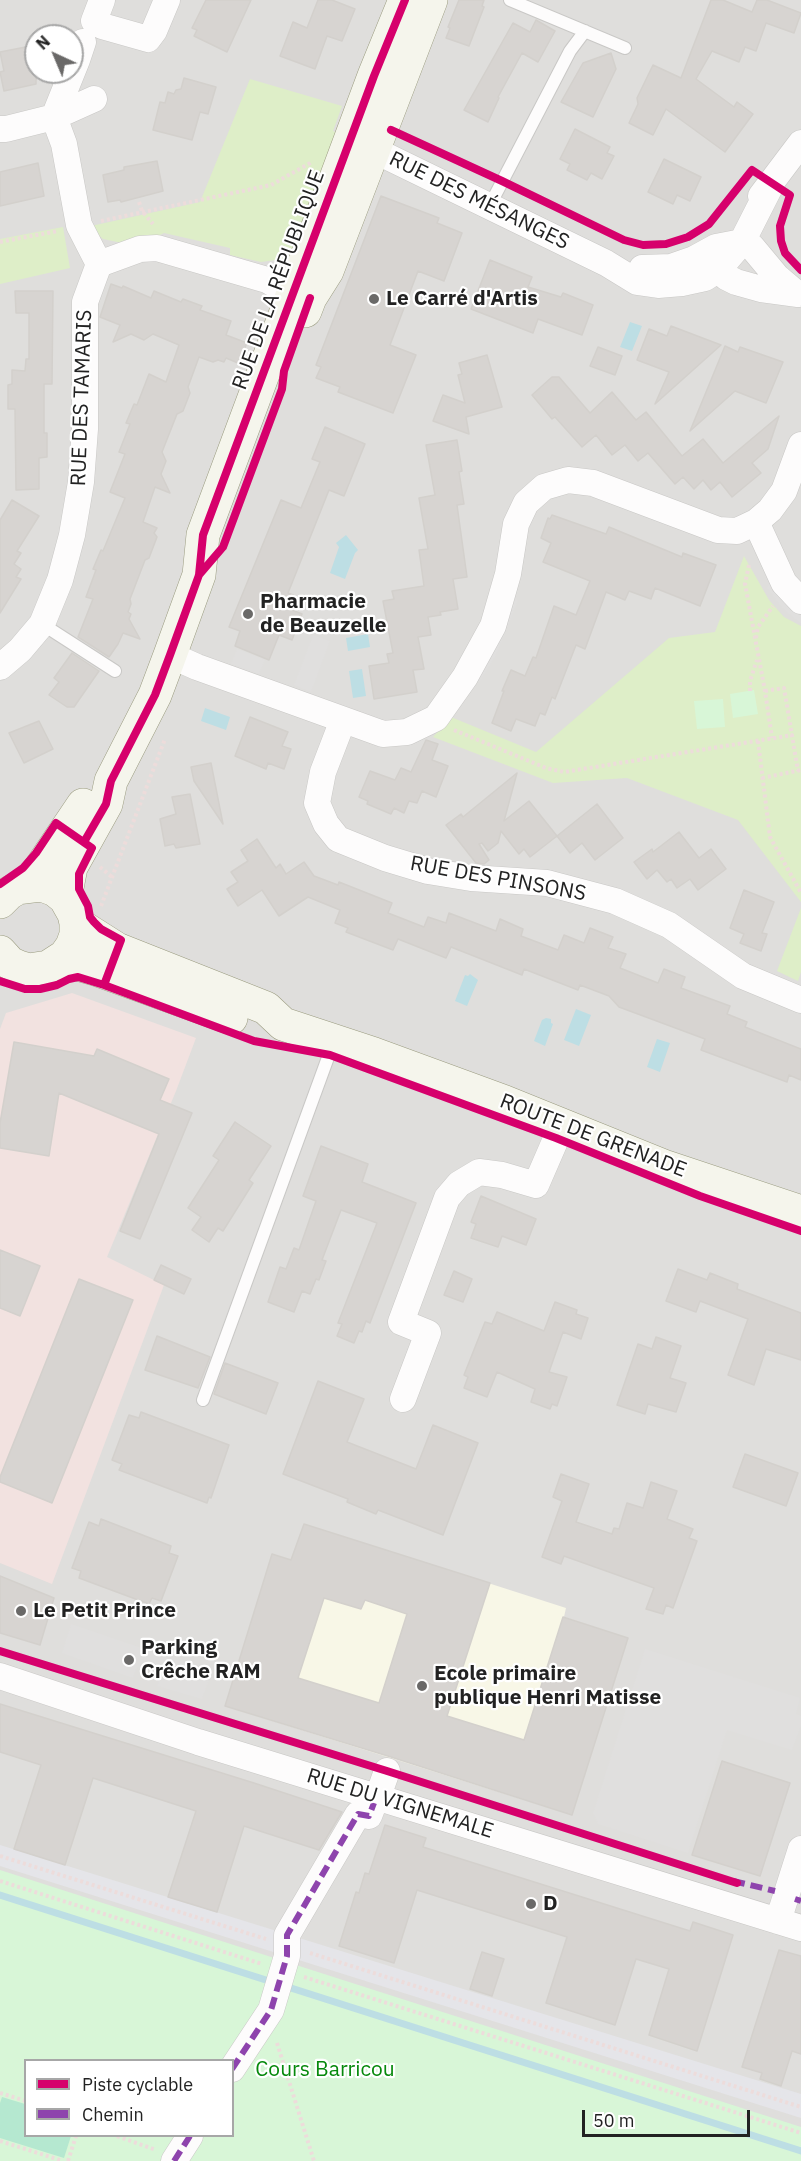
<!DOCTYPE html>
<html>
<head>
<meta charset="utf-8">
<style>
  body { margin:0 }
  #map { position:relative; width:801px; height:2161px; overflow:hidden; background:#f0eeea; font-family:"IBM Plex Sans",sans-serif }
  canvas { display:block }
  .legend { position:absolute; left:24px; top:2059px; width:210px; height:78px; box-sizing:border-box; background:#fff; border:2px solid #a7a7a7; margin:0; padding:8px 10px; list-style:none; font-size:18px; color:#222 }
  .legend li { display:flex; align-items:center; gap:12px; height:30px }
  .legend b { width:30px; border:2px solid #a7a7a7 }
  .north { position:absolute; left:24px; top:24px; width:60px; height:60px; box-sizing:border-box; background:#fff; border:2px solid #a7a7a7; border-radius:50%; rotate:316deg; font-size:16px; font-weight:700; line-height:24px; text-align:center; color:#222 }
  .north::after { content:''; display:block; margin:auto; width:21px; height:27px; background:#6a6968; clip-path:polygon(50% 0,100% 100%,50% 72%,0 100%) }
  .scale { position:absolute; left:582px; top:2110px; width:168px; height:27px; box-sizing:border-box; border:3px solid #222; border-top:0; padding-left:8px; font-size:18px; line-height:21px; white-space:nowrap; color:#222; -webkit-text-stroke:4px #fff; paint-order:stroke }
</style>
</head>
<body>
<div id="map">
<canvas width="801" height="2161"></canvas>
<ul class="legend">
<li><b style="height:8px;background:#d6006c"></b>Piste cyclable</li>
<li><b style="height:8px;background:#8e44ad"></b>Chemin</li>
</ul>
<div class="north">N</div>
<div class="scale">50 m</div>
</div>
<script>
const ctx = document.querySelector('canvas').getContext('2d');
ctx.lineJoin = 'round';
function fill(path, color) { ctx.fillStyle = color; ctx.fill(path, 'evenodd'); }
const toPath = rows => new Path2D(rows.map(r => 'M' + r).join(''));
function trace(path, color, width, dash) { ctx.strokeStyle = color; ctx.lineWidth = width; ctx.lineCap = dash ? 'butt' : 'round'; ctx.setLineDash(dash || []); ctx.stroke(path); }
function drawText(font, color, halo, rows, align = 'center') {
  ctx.font = font + ' "IBM Plex Sans",sans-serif'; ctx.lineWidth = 4.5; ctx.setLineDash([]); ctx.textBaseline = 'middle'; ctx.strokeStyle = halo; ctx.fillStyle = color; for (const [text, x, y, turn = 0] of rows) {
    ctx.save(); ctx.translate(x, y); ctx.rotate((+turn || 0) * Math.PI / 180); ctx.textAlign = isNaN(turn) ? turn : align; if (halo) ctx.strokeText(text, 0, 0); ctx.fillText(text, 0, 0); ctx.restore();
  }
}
fill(toPath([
  [0,0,801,0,801,2161,0,2161],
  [36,36,72,36,72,72,36,72],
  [26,2060,232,2060,232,2136,26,2136]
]), '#dfdedc');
fill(toPath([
  [72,993,196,1038,176,1091,107,1257,164,1285,52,1584,0,1563,0,1029,6,1013]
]), '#f2e2e0');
fill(toPath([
  [304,1524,566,1608,564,1617,628,1638,572,1815,225,1706,272,1554,291,1560]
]), '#f8f7e7');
fill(toPath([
  [250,79,342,106,333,131,338,133,296,248,283,259,261,262,230,255,230,248,164,233,154,238,122,243,103,239,96,233,91,226,200,202],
  [63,227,70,268,0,284,0,239],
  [744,556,769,600,784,617,801,626,801,902,738,820,627,778,553,783,433,737,451,717,536,752,669,638,715,632],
  [801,908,801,972,798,981,777,971]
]), '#deeec8');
fill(toPath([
  [754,690,758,714,733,718,730,694],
  [723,699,725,727,697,729,694,701],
  [0,1870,801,2127,801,2161,0,2161],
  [26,2060,232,2060,232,2136,26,2136]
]), '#d8f6d7');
fill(toPath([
  [2,2097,25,2104,26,2136,71,2136,64,2158,0,2138,0,2103]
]), '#b5e8d0');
fill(toPath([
  [770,580,786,602,801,615,801,624,782,608,767,588],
  [513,595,518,601,495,657,480,681,472,682],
  [313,635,330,641,311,692,294,685],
  [237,649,265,660,259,674,231,664],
  [71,1624,212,1672,202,1699,157,1686,161,1675,137,1667,133,1678,62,1653],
  [645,1649,800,1698,796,1714,801,1716,801,1726,792,1750,727,1730,688,1853,598,1824,593,1813]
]), '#e0dfde');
fill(toPath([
  [0,1845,801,2094,801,2118,0,1866]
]), '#e5e5e9');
fill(toPath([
  [630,322,642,326,632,351,620,347],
  [346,535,358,550,355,553,345,579,330,573,339,547,336,543],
  [368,634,370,647,348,651,346,638],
  [362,669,366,696,353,698,349,671],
  [205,708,230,717,226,730,201,721],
  [470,974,478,980,467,1006,455,1001,465,975,468,976],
  [576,1009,591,1015,579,1046,564,1040],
  [546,1018,551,1019,551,1023,553,1024,545,1046,534,1041,542,1020],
  [657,1039,670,1043,660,1072,647,1067]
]), '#bddee4');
trace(toPath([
  [0,1895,801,2151]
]), '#bddee4', 7);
const building = toPath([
  [206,0,251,0,227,52,194,36,197,30,192,28,206,0],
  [318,0,332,0,355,9,342,41,327,36,315,69,280,56,293,22,307,28,318,0],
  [459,0,484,0,482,6,484,7,469,46,446,38,450,28,448,27,459,0],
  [711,0,723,0,752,12,757,0,767,0,801,13,794,33,766,23,756,51,745,47,739,62,712,51,696,79,734,107,737,102,753,114,725,152,666,109,653,135,629,123,638,104,637,98,653,65,681,78,711,0],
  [536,20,555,31,538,62,522,53,498,97,499,98,488,122,464,110,513,23,530,32,536,20],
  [36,45,36,84,4,91,0,72,4,71,0,52,36,45],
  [611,53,616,69,593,117,561,102,583,63,611,53],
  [184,78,216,87,208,114,200,112,192,140,153,130,160,102,165,103,168,92,174,94,176,90,181,89,184,78],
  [575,129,610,147,607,153,614,156,602,179,591,173,587,180,567,170,570,164,560,159,575,129],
  [664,159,701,177,690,201,677,195,673,204,648,192,664,159],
  [157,161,163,191,121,202,120,200,108,202,103,175,124,170,124,167,157,161],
  [38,163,44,196,0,206,0,172,38,163],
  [381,196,439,218,437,223,462,233,444,281,418,271,390,345,416,355,393,413,338,392,340,387,316,378,321,367,316,365,381,196],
  [490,260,532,277,528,287,561,297,563,293,593,305,582,335,538,319,533,333,471,309,490,260],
  [111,284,122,288,123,286,151,298,154,291,181,302,183,299,202,306,200,310,231,321,226,335,247,343,238,363,226,358,224,362,218,360,213,362,199,357,188,387,190,393,183,411,177,414,162,452,166,461,161,474,170,493,155,487,143,522,157,528,154,533,157,537,149,558,145,560,130,599,131,604,128,612,131,614,129,619,140,639,123,633,118,644,109,657,78,637,93,599,86,597,96,570,93,569,101,550,103,551,125,498,110,492,125,454,119,452,130,424,126,423,134,404,137,405,149,374,166,382,179,345,153,334,144,340,131,334,113,342,120,325,100,317,111,284],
  [15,291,53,291,52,384,44,384,44,433,47,433,47,457,39,458,39,489,16,490,15,409,8,409,8,385,12,384,12,370,25,371,26,359,29,359,29,313,16,313,15,291],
  [671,326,721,345,655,404,669,372,637,360,649,329,667,336,671,326],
  [725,346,738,352,740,347,783,362,766,403,735,391,690,431,725,346],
  [598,347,622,356,615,375,590,366,598,347],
  [487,355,502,407,466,417,469,434,433,421,443,395,465,403,458,375,462,374,459,363,487,355],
  [552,377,559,377,590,413,612,392,636,420,646,412,682,456,703,439,723,463,779,416,768,449,752,463,761,473,732,497,720,482,711,490,703,480,694,489,683,477,675,484,648,453,638,461,625,445,612,455,596,435,582,447,555,417,552,419,532,395,552,377],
  [325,427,365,444,344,496,329,490,288,593,293,595,287,608,302,614,292,640,279,635,269,660,235,646,240,631,229,627,281,500,301,508,320,462,312,459,325,427],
  [457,440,462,471,459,472,464,504,457,505,467,577,453,579,458,609,440,612,441,615,428,617,431,635,418,637,424,669,413,670,417,692,374,699,369,666,389,663,387,654,393,653,383,601,394,599,392,591,424,586,419,550,428,549,419,498,435,495,426,445,457,440],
  [12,500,39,516,17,551,21,553,14,564,21,569,16,577,21,579,0,613,0,520,12,500],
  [552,515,606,534,609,527,682,557,683,553,716,565,700,606,655,588,651,599,629,591,625,600,606,592,585,649,576,645,555,699,552,697,545,715,540,713,535,726,516,719,511,731,492,723,504,691,502,691,511,670,525,676,533,657,536,658,554,606,576,615,590,581,543,562,551,543,541,538,548,518,550,519,552,515],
  [72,653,99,671,74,707,67,707,49,695,59,682,54,678,72,653],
  [250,717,288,732,282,746,291,749,284,769,268,763,266,769,235,756,250,717],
  [39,721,53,749,24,763,9,733,39,721],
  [426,740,438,744,432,760,448,766,436,797,422,791,417,803,409,801,404,813,394,808,391,814,367,804,368,801,359,797,370,771,395,780,401,768,411,772,426,740],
  [211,763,223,824,194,781,191,767,211,763],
  [517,773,504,821,529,801,557,836,530,857,524,849,519,854,501,831,498,843,488,851,482,843,479,844,489,860,484,864,476,863,446,825,461,814,463,817,517,773],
  [190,794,200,844,176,848,174,844,165,846,160,819,176,814,172,797,190,794],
  [597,804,623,838,595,860,582,843,570,853,557,836,597,804],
  [679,832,699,858,711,849,726,869,698,890,690,879,677,888,671,879,667,882,657,870,647,879,634,862,652,849,653,852,679,832],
  [257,839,276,868,280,864,286,874,304,862,314,876,338,885,339,882,392,903,388,913,424,927,428,917,446,923,449,913,496,931,500,919,523,929,521,936,558,950,564,935,584,943,590,928,613,937,608,948,626,954,620,968,658,983,664,969,685,977,681,988,730,1006,727,1014,747,1022,745,1027,801,1049,801,1080,789,1075,787,1082,701,1050,705,1039,619,1007,609,996,580,985,578,990,524,969,522,975,451,947,446,958,398,939,393,950,346,932,348,928,335,923,340,910,308,897,279,916,262,890,238,906,227,889,238,882,231,872,248,861,241,850,257,839],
  [744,890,774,902,762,933,767,934,761,951,740,943,744,934,730,928,744,890],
  [14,1042,94,1056,97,1049,169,1079,160,1100,192,1113,140,1239,120,1231,159,1134,59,1093,49,1156,0,1148,0,1123,14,1042],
  [235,1122,271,1146,249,1180,253,1183,223,1231,218,1228,209,1242,192,1230,201,1217,188,1208,219,1160,213,1156,235,1122],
  [321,1146,368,1164,362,1182,416,1203,370,1323,366,1321,362,1332,359,1331,354,1343,337,1336,342,1324,338,1323,377,1223,341,1210,322,1260,326,1261,319,1280,316,1279,310,1294,302,1291,294,1312,268,1302,280,1267,286,1269,294,1248,299,1250,316,1201,303,1196,321,1146],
  [481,1196,536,1219,526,1245,502,1236,498,1247,471,1238,476,1224,471,1222,481,1196],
  [0,1250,40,1266,20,1316,0,1308,0,1250],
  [161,1265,191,1279,184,1294,154,1280,161,1265],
  [678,1269,707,1280,710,1273,738,1284,737,1289,801,1313,801,1360,766,1349,754,1385,728,1375,748,1319,700,1301,696,1312,666,1301,678,1269],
  [454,1271,472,1279,463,1302,444,1295,454,1271],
  [79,1279,133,1300,52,1503,0,1482,0,1477,79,1279],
  [555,1302,577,1310,576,1314,588,1318,581,1339,563,1332,549,1372,567,1377,557,1406,552,1404,550,1409,531,1402,535,1389,497,1372,487,1397,464,1388,468,1377,464,1375,485,1322,492,1324,497,1312,544,1331,555,1302],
  [157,1336,210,1357,198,1388,145,1370,157,1336],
  [656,1337,681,1346,670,1378,686,1383,676,1412,648,1404,645,1414,617,1405,638,1344,652,1349,656,1337],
  [225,1363,278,1383,266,1414,214,1394,225,1363],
  [318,1381,364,1399,347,1442,416,1469,433,1425,478,1443,443,1535,378,1510,376,1514,347,1502,348,1499,283,1474,318,1381],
  [141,1412,229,1445,211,1498,209,1497,207,1503,119,1470,122,1464,112,1460,129,1415,139,1418,141,1412],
  [745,1454,798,1473,786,1506,733,1487,745,1454],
  [561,1474,589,1484,576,1522,612,1534,614,1528,619,1529,627,1503,643,1508,651,1482,677,1491,667,1519,693,1529,689,1538,697,1541,673,1608,666,1605,663,1614,646,1609,654,1588,564,1556,561,1564,542,1557,562,1501,553,1497,561,1474],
  [101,1519,171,1546,169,1553,178,1556,161,1601,152,1598,149,1604,79,1578,81,1571,72,1568,89,1522,99,1526,101,1519],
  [304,1524,490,1583,447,1716,524,1740,563,1617,628,1638,572,1815,391,1757,225,1706,272,1554,291,1560,304,1524],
  [324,1598,361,1609,365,1600,407,1614,379,1703,298,1678,324,1598],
  [0,1576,54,1598,40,1645,0,1633,0,1576],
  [0,1704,254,1783,342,1812,319,1850,244,1826,217,1912,168,1897,196,1811,93,1778,65,1865,14,1849,41,1765,0,1752,0,1704],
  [722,1761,790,1783,760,1876,692,1855,722,1761],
  [385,1825,426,1838,423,1847,690,1931,693,1922,733,1935,697,2051,649,2035,669,1969,636,1959,615,2025,546,2003,567,1937,417,1890,394,1963,339,1946,356,1892,359,1893,365,1873,369,1874,385,1825],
  [779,1950,801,1956,801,2054,792,2051,781,2086,760,2079,762,2073,742,2067,779,1950],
  [482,1952,504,1959,492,1996,470,1989,482,1952]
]);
fill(building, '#d7d4d1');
trace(building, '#d3d0cc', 1.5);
const lane = toPath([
  [510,0,625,48],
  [490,205,570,51,585,31],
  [42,624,115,671],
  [203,1400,334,1041]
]);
const street = toPath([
  [102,0,94,21,102,26,148,39,154,31,167,0],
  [83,42,77,60,54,117,94,99],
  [0,129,6,129,54,117,64,144,79,225,99,264],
  [356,144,382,154,606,263,637,282,658,285,682,283,705,278,719,269,742,242,772,183],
  [761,196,801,143],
  [717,252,719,269,726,277,736,282,761,289,798,294],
  [99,264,140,249,157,248,267,280,281,288,310,298],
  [642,268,671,267,694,259,716,247,742,242,752,247,777,277,796,293],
  [801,445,784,491,770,510,756,522,784,583,801,601],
  [170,655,197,667,383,734,407,732,436,718,465,677,493,626,508,574,516,524,526,503,544,487,568,480,593,483,718,530,737,531,756,522],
  [0,667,20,650,42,624,60,580,72,535,81,482,85,429,85,302,99,264],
  [343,720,323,772,317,803,326,824,338,839,385,858,428,871,471,878,547,883,615,901,669,925,743,976,801,1000],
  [403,1399,428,1333,401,1322,447,1198,459,1184,479,1172,502,1175,536,1185,562,1125],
  [0,1676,198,1742,801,1928],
  [382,1785,387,1771],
  [778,1921,801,1849],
  [232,2069,271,2010,287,1956,287,1935,358,1814,369,1816,374,1803],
  [174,2161,190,2136]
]);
const secondary = toPath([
  [305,311,310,298,327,271,431,0],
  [29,885,83,805],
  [65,898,71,867,106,804,111,781,155,695,170,655,199,575,203,535,374,76,405,0],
  [0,902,9,893,18,888,42,885,55,890,65,898,74,914,76,923,76,935,72,946,65,956,48,967,29,970,19,967,10,963,0,952],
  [76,923,117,949,266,1008,283,1024,374,1054,505,1102,666,1167,801,1212],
  [56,963,77,964,98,970,231,1018]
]);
trace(lane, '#c9c8c6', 14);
trace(street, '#c9c8c6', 27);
trace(secondary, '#9b9c80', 34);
trace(toPath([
  [139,202,142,211,153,224],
  [101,221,271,185,312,162],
  [0,242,58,231],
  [749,565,745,584,765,691,772,738],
  [756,638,758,627,773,606],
  [750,691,750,681,757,660],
  [765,691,784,688,798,771],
  [454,730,546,768,564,772,793,735],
  [758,741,770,837,801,893],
  [762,778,801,770],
  [100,867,112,877],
  [101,906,165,739],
  [0,1856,266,1939],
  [0,1881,262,1964],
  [310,1953,801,2107],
  [304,1977,801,2133],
  [277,2043,314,2161],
  [0,2093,26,2101],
  [117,2136,156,2150],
  [0,2141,63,2161],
  [68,2161,76,2136]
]), '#eddcdb', 4, [3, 3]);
trace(lane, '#fdfcfc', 12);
trace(street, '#fdfcfc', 26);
trace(secondary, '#f5f5ec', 33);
trace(toPath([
  [733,1881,775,1891],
  [795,1899,801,1901],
  [232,2069,271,2010,287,1956,287,1935,358,1814,369,1816,374,1803],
  [174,2161,190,2136]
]), '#8e44ad', 6, [12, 6]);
trace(toPath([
  [391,130,502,181,624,240,643,245,666,244,688,237,709,224,752,170,790,195,780,226,781,241,785,253,801,270],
  [199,575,223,547,282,389,284,371,310,298],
  [84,842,106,804,111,781,155,695,170,655,199,575,203,535,374,76,405,0],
  [0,884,23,868,36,853,56,823,92,848,79,874,79,889,88,906,90,917,94,922,101,929,121,940,104,985],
  [0,981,25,989,40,989,57,985,69,979,78,977,104,985,254,1041,330,1055,368,1069,556,1138,700,1196,801,1231],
  [0,1651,387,1771,737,1883]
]), '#d6006c', 8);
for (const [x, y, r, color] of [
  [374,299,6,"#6a6968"],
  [248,614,6,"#6a6968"],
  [21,1611,6,"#6a6968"],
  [129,1660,6,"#6a6968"],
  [422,1686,6,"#6a6968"],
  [531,1904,6,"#6a6968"]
]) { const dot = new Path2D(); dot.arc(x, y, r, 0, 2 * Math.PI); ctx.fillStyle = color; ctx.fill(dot); trace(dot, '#fff', 2); }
drawText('21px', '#222', '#fff', [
  ["RUE DES MÉSANGES",479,201,26],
  ["RUE DE LA RÉPUBLIQUE",279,280,-70],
  ["RUE DES TAMARIS",82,398,-88],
  ["RUE DES PINSONS",498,879,10],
  ["ROUTE DE GRENADE",593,1136,21],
  ["RUE DU VIGNEMALE",400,1804,17]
]);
drawText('bold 21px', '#222', '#fff', [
  ["Le Carré d'Artis",386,299],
  ["Pharmacie",260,602],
  ["de Beauzelle",260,626],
  ["Le Petit Prince",33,1611],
  ["Parking",141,1648],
  ["Crêche RAM",141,1672],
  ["Ecole primaire",434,1674],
  ["publique Henri Matisse",434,1698],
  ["D",543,1904]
], 'left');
drawText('21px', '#06890c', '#fff', [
  ["Cours Barricou",325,2070]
]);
</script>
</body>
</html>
